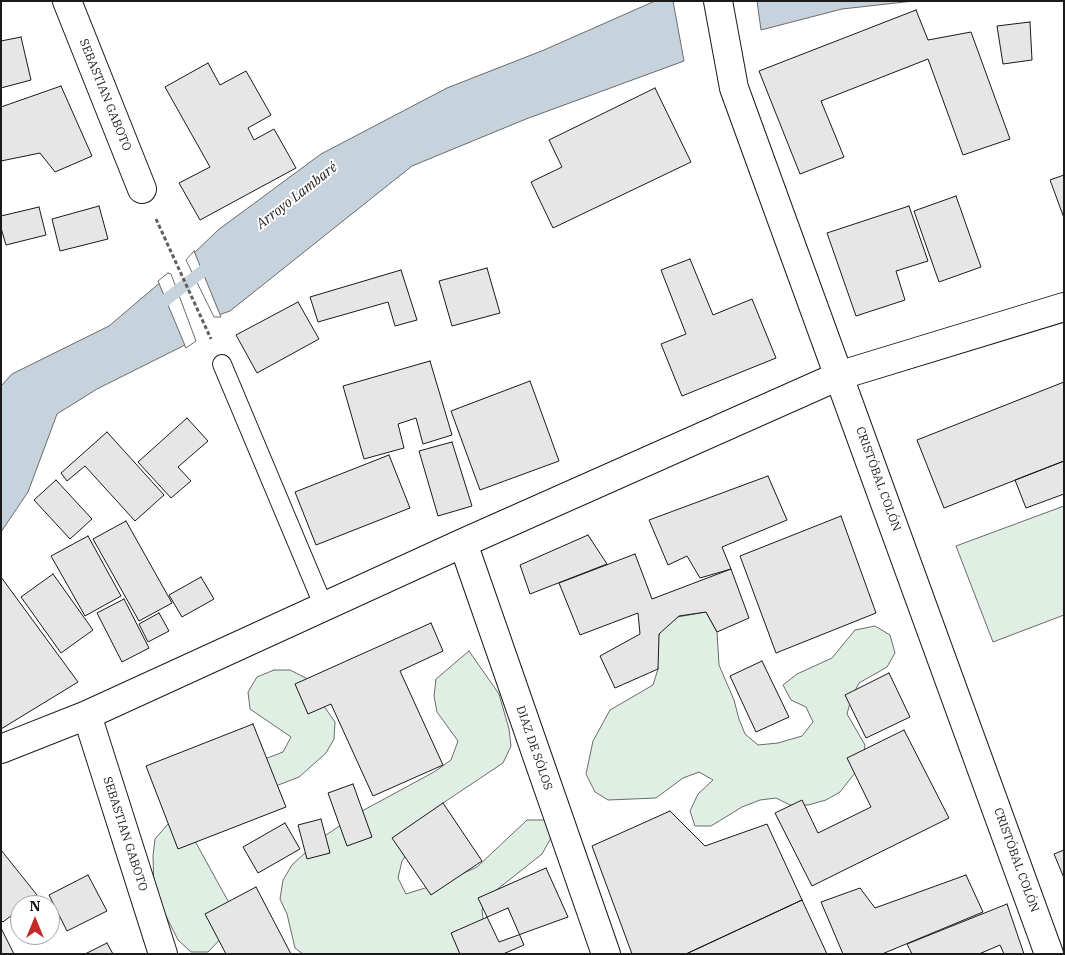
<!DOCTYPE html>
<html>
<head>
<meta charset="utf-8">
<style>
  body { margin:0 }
  #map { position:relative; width:1065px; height:955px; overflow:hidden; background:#fff; font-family:"IBM Plex Serif",serif }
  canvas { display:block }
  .frame { position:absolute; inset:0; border:2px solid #1a1a1a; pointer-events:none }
  .north { position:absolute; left:10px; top:895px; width:50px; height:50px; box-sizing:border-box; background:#fff; border:1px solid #a3a3a3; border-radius:50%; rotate:0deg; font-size:14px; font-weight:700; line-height:20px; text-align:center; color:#1a1a1a }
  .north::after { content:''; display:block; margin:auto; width:18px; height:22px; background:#c62828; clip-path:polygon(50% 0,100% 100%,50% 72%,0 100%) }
</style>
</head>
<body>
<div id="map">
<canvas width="1065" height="955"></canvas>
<div class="frame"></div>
<div class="north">N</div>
</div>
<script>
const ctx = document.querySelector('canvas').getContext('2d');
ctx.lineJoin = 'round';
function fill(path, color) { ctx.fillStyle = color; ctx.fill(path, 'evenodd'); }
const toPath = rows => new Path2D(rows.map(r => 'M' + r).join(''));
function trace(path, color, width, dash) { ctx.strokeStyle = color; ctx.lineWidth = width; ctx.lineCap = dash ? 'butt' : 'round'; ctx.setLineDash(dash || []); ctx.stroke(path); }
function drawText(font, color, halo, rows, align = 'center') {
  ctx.font = font + ' "IBM Plex Serif",serif'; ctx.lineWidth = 4; ctx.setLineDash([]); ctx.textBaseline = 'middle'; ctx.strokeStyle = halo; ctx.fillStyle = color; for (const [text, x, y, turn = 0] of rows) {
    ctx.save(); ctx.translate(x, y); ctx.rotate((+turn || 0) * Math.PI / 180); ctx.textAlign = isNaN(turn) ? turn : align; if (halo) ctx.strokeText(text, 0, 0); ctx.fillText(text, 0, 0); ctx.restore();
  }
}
const green = toPath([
  [1064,506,1064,615,993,642,956,546,1064,506],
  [706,612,717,632,719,665,734,700,739,719,745,734,758,745,778,743,802,736,813,722,806,707,791,700,783,685,797,674,832,658,855,630,875,626,890,635,895,653,887,667,859,683,851,699,847,714,865,745,862,764,840,792,826,800,808,805,790,805,776,798,760,800,742,807,711,826,695,826,690,811,698,794,713,780,699,772,683,778,656,798,608,800,595,792,586,774,593,741,610,710,653,685,658,669,656,653,659,634,666,619,706,612],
  [469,651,499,694,509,729,511,746,503,763,443,803,402,861,398,878,406,894,444,882,477,867,527,820,545,820,551,838,542,854,490,895,482,910,486,944,507,954,303,954,295,948,287,914,280,899,283,880,292,865,320,839,362,811,434,772,451,760,458,741,437,712,434,696,436,679,469,651],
  [274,670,290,670,308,679,314,692,335,722,334,739,326,753,299,777,250,796,195,825,196,843,233,910,232,927,208,952,191,952,178,940,154,892,153,856,155,839,189,800,231,772,283,752,291,737,250,709,248,692,257,677,274,670]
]);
fill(green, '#e0efe3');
trace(green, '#6a6a6a', 1);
const water = toPath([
  [655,1,673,1,684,61,526,119,412,166,230,311,216,316,188,259,218,230,321,154,447,88,544,50,655,1],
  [757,1,914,1,842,9,761,30,757,1],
  [169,275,193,341,97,389,57,414,28,492,1,532,1,386,12,374,109,326,169,275]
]);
fill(water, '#c6d2dc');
trace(water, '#6a6a6a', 1);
const pier = toPath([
  [194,251,221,317,214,317,186,260,194,251],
  [168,273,171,274,196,341,186,348,158,281,168,273]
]);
fill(pier, '#fff');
trace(pier, '#6a6a6a', 1);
trace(toPath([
  [162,303,209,266]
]), '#c6d2dc', 12);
const building = toPath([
  [916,10,928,40,971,32,1010,139,963,155,928,59,821,101,844,157,800,174,759,71,916,10],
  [1030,22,1032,60,1003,64,997,26,1030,22],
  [21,37,31,80,1,88,1,41,21,37],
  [208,63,220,85,246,71,271,115,248,128,254,140,274,129,296,168,200,220,179,183,210,167,165,87,208,63],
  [61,86,92,156,55,172,40,153,1,161,1,107,61,86],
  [655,88,691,162,553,228,531,182,562,167,549,140,655,88],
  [1064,175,1064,218,1050,180,1064,175],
  [956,196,981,267,939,282,914,211,956,196],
  [99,206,108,239,60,251,52,219,99,206],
  [909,206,928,261,896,271,905,300,856,316,827,233,909,206],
  [39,207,46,235,6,245,1,228,1,216,39,207],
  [690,259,713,315,752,299,776,358,682,396,661,344,686,334,661,270,690,259],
  [487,268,500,313,452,326,439,281,487,268],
  [401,270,417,320,395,326,388,302,318,322,310,297,401,270],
  [298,302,319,339,257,373,236,335,298,302],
  [430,361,452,435,423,444,416,418,398,424,404,448,364,459,343,386,430,361],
  [530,381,559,461,480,490,451,411,530,381],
  [1064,382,1064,461,944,508,917,440,1064,382],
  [187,418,208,441,178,467,191,481,171,498,138,462,187,418],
  [107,432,164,495,135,521,85,466,67,481,61,473,107,432],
  [452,442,472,506,438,516,419,451,452,442],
  [389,455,410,508,316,545,295,492,389,455],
  [1064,461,1064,494,1026,508,1015,480,1064,461],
  [768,476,787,520,722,547,731,569,700,578,687,556,668,565,649,520,768,476],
  [56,480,92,519,70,539,34,500,56,480],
  [841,516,876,613,776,653,740,556,841,516],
  [126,521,172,603,139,621,93,539,126,521],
  [588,535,607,564,530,594,520,565,588,535],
  [88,536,121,596,85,616,51,556,88,536],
  [635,554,652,599,731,569,749,618,717,632,706,612,679,616,659,634,658,669,615,688,600,656,640,634,638,613,580,635,559,583,635,554],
  [53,574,93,630,61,653,21,597,53,574],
  [1,577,78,682,1,729,1,577],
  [201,577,214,599,182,617,169,595,201,577],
  [124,599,149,648,122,662,97,613,124,599],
  [159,613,169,631,148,642,139,624,159,613],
  [431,623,443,651,400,671,443,765,373,796,331,704,308,714,295,684,431,623],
  [762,661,789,717,756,732,730,676,762,661],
  [889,673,910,717,866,738,845,695,889,673],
  [253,724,286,807,178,849,146,766,253,724],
  [904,730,949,818,812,886,775,813,802,800,818,833,871,807,847,758,904,730],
  [353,784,372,837,347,846,328,793,353,784],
  [443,803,482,861,431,895,392,838,443,803],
  [670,811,705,846,767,824,802,900,686,954,632,954,592,846,670,811],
  [321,819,330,853,307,859,298,825,321,819],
  [285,823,300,849,258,873,243,847,285,823],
  [1,850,37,895,25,905,20,905,20,909,3,922,1,920,1,850],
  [1064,850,1064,878,1054,854,1064,850],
  [546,868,568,917,499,942,478,898,546,868],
  [88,875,107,911,67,931,49,895,88,875],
  [966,875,983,912,882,954,843,954,821,902,860,888,875,908,966,875],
  [256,887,291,954,226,954,205,914,256,887],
  [802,900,827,954,686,954,802,900],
  [1007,904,1024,954,1004,954,1000,945,979,954,912,954,907,944,1007,904],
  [508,908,524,945,503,954,460,954,451,933,508,908],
  [1,928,14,954,1,954,1,928],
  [107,943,113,954,85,954,107,943]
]);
fill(building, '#e6e6e6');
trace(building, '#1a1a1a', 1);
const lane = toPath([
  [222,364,324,607]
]);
const street = toPath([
  [67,1,142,189],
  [463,543,606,954],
  [87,715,163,954],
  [1,749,87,715,463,543,841,375,1064,307]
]);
const secondary = toPath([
  [718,1,734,88,1049,954]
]);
trace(lane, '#1a1a1a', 20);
trace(street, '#1a1a1a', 30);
trace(secondary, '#1a1a1a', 30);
trace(toPath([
  [156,219,211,339]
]), '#5f5f5f', 3, [4, 2.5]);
trace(lane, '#fff', 18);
trace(street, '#fff', 28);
trace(secondary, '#fff', 28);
drawText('12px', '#1a1a1a', '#fff', [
  ["SEBASTIAN GABOTO",105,95,68],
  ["CRISTÓBAL COLÓN",878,479,70],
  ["DIAZ DE SÓLOS",534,748,71],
  ["SEBASTIAN GABOTO",125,834,72],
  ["CRISTÓBAL COLÓN",1016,860,70]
]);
drawText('italic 14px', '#1a1a1a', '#fff', [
  ["Arroyo Lambaré",297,196,-38]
]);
</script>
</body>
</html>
